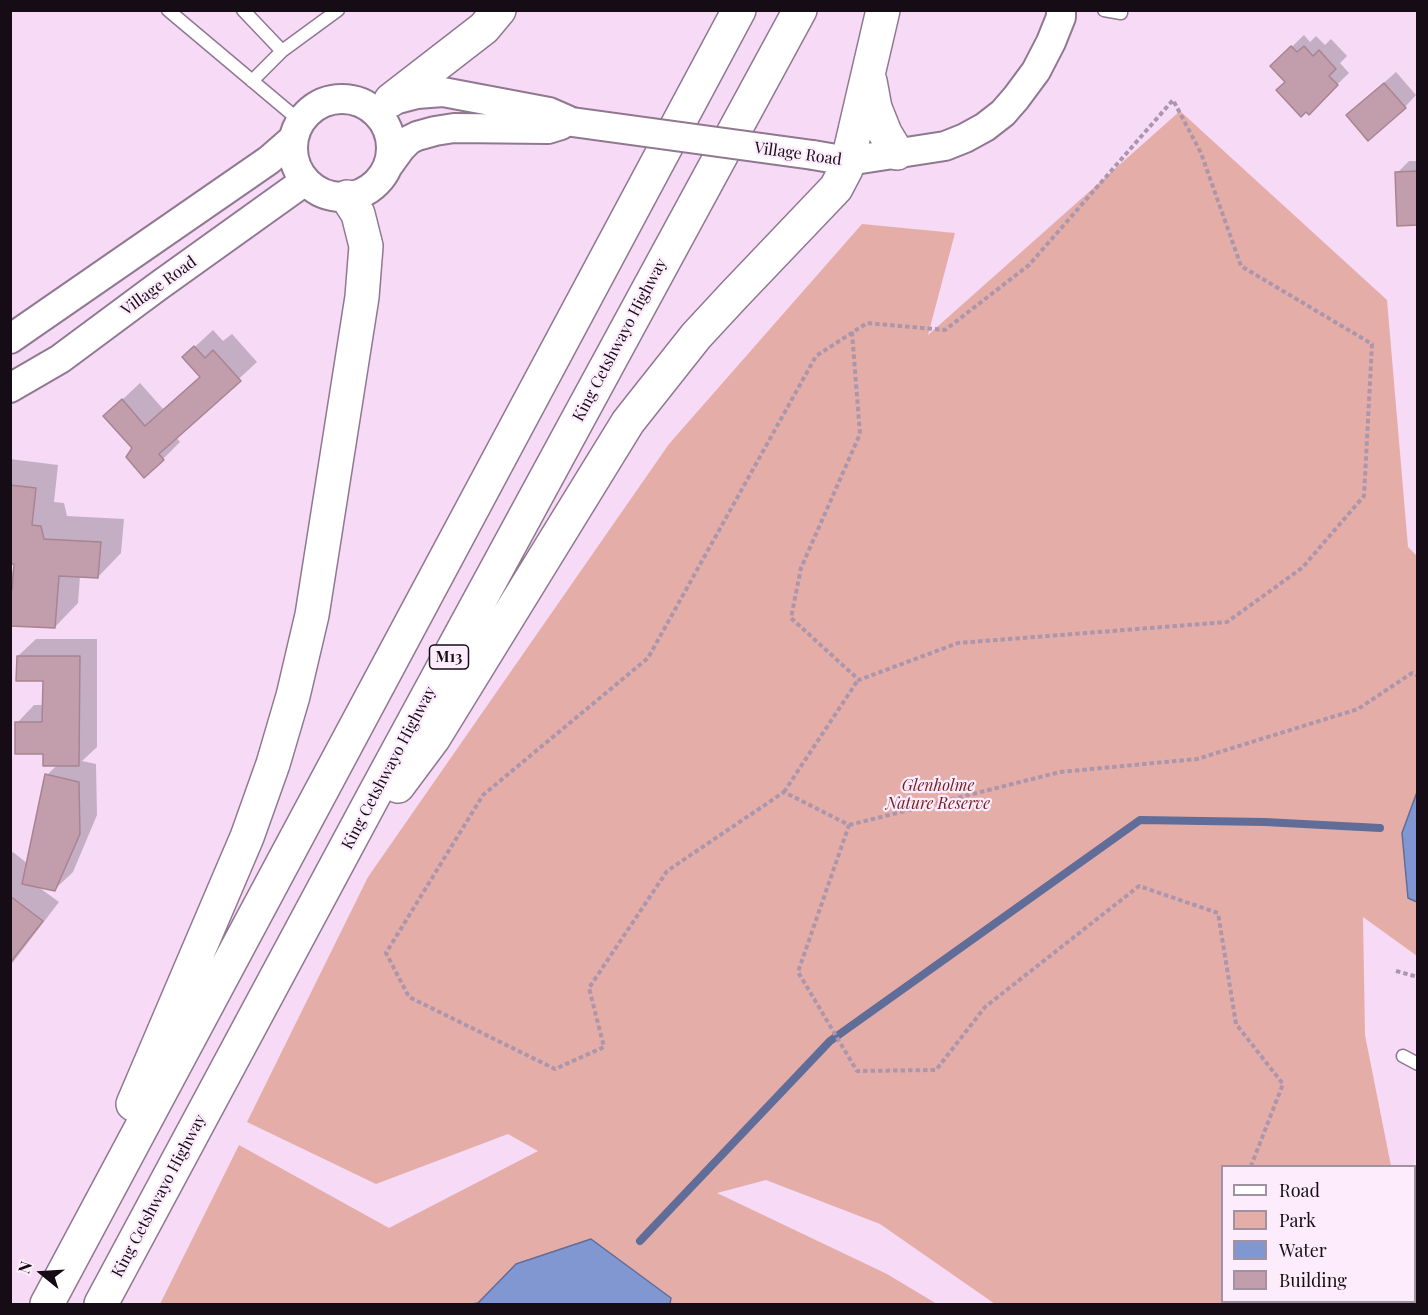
<!DOCTYPE html>
<html>
<head>
<meta charset="utf-8">
<style>
  body { margin:0 }
  #map { position:relative; width:1428px; height:1315px; overflow:hidden; background:#f6daf6; font-family:"Playfair Display",serif }
  canvas { display:block }
  .frame { position:absolute; inset:0; border:12px solid #150c15; pointer-events:none }
  .legend { position:absolute; left:1221px; top:1165px; width:195px; height:138px; box-sizing:border-box; background:#fcecfc; border:2px solid #a092a0; margin:0; padding:8px 10px; list-style:none; font-size:18px; color:#150c15 }
  .legend li { display:flex; align-items:center; gap:12px; height:30px }
  .legend b { width:30px; border:2px solid #a092a0 }
  .north { position:absolute; left:12px; top:1243px; width:60px; height:60px; -webkit-text-stroke:4px #fcecfc; paint-order:stroke; rotate:288deg; font-size:16px; font-weight:700; line-height:24px; text-align:center; color:#150c15 }
  .north::after { content:''; display:block; margin:auto; width:21px; height:27px; background:#150c15; clip-path:polygon(50% 0,100% 100%,50% 72%,0 100%) }
</style>
</head>
<body>
<div id="map">
<canvas width="1428" height="1315"></canvas>
<div class="frame"></div>
<ul class="legend">
<li><b style="height:8px;background:#fff"></b>Road</li>
<li><b style="height:16px;background:#e5ada8"></b>Park</li>
<li><b style="height:16px;background:#8097d2"></b>Water</li>
<li><b style="height:16px;background:#c29dab"></b>Building</li>
</ul>
<div class="north">N</div>
</div>
<script>
const ctx = document.querySelector('canvas').getContext('2d');
ctx.lineJoin = 'round';
function fill(path, color) { ctx.fillStyle = color; ctx.fill(path, 'evenodd'); }
const toPath = rows => new Path2D(rows.map(r => 'M' + r).join(''));
function trace(path, color, width, dash) { ctx.strokeStyle = color; ctx.lineWidth = width; ctx.lineCap = dash ? 'butt' : 'round'; ctx.setLineDash(dash || []); ctx.stroke(path); }
function drawText(font, color, halo, rows, align = 'center') {
  ctx.font = font + ' "Playfair Display",serif'; ctx.lineWidth = 4.5; ctx.setLineDash([]); ctx.textBaseline = 'middle'; ctx.strokeStyle = halo; ctx.fillStyle = color; for (const [text, x, y, turn = 0] of rows) {
    ctx.save(); ctx.translate(x, y); ctx.rotate((+turn || 0) * Math.PI / 180); ctx.textAlign = isNaN(turn) ? turn : align; if (halo) ctx.strokeText(text, 0, 0); ctx.fillText(text, 0, 0); ctx.restore();
  }
}
fill(toPath([
  [1180,111,1387,300,1408,547,1418,557,1417,956,1363,917,1365,1035,1391,1166,1222,1166,1222,1302,1414,1302,1415,1287,1417,1304,995,1304,880,1224,766,1180,717,1193,887,1274,937,1304,160,1304,239,1145,389,1228,538,1151,508,1134,376,1184,247,1122,368,877,669,444,862,224,955,233,928,335]
]), '#e5ada8');
const water = toPath([
  [1417,792,1417,902,1408,898,1402,833,1417,792],
  [591,1239,671,1298,670,1304,472,1304,478,1303,516,1264,591,1239]
]);
fill(water, '#8097d2');
trace(water, '#606d99', 1.5);
fill(toPath([
  [1304,35,1310,42,1316,36,1325,45,1331,39,1347,56,1340,63,1349,73,1309,112,1287,81,1272,66],
  [1396,72,1416,95,1405,107,1348,115],
  [1409,161,1418,161,1418,223,1397,173],
  [213,330,223,341,232,334,257,362,176,437,180,442,163,459,133,448,105,416,140,383,163,409,201,376,184,357],
  [10,459,58,465,54,502,64,503,67,516,124,519,121,553,98,577,80,576,78,603,55,627,10,624,10,574,15,569,16,562,10,562],
  [36,639,97,639,97,747,82,761,96,764,97,815,73,872,55,889,37,886,59,902,10,966,10,855,13,852,28,864,47,775,58,764,17,723,34,705,44,705,44,680,18,656]
]), '#0003');
trace(toPath([
  [640,1241,830,1041,1140,820,1265,822,1380,828]
]), '#606d99', 8);
const building = toPath([
  [1291,46,1297,52,1304,46,1313,56,1319,50,1336,69,1329,76,1338,85,1309,115,1306,112,1301,117,1276,90,1285,82,1270,66,1291,46],
  [1384,83,1406,108,1368,141,1346,115,1384,83],
  [1418,171,1418,225,1397,226,1395,172,1418,171],
  [194,346,205,358,213,350,241,381,159,454,164,460,144,478,126,457,132,448,103,416,122,399,145,426,200,377,182,357,194,346],
  [10,485,36,488,32,525,41,526,44,539,101,542,98,578,59,576,55,628,10,626,10,590,12,590,14,564,10,564,10,485],
  [17,656,80,656,79,766,43,766,43,754,15,754,15,722,42,722,43,681,16,681,17,656],
  [45,774,79,782,80,834,55,891,22,884,45,774],
  [10,896,43,921,10,963,10,896]
]);
fill(building, '#c29dab');
trace(building, '#a88491', 1.5);
const service = toPath([
  [168,10,300,121],
  [243,10,282,51,252,81],
  [1104,10,1121,13],
  [282,51,338,10],
  [1403,1056,1418,1064]
]);
const tertiary = toPath([
  '293 148a49 49 0 1 1 98 0a49 49 0 1 1-98 0Z',
  [390,101,417,94,443,92,549,112,572,122],
  [813,155,848,161,945,146,965,138,985,127,1003,113,1016,98,1036,71,1051,42,1061,17,1061,10],
  [388,166,401,148,409,140,417,136,435,131,454,128,548,129,561,125],
  [10,339,269,160,293,139],
  [10,388,60,359,157,287,305,181]
]);
const motorway = toPath([
  [870,81,875,108,885,133,897,153],
  [391,100,484,28,499,10],
  [398,786,433,739,628,422,696,336,734,295,836,188,846,169,883,10],
  [133,1104,247,837,273,764,293,696,312,615,362,297,366,246,358,214,347,197],
  [47,1304,739,10],
  [101,1304,374,795,800,10]
]);
trace(service, '#907891', 15);
trace(tertiary, '#907891', 32);
trace(motorway, '#907891', 36);
trace(toPath([
  [852,332,860,434,801,568,791,618,859,680,958,643,1227,622,1302,568,1364,496,1372,344,1241,266,1201,153,1173,100,1029,265,945,330,867,323,816,356,648,658,483,795,386,953,409,997,555,1069,604,1047,589,988,667,871,784,792,849,825,798,972,857,1071,936,1070,985,1007,1139,886,1218,913,1236,1024,1283,1084,1251,1166],
  [784,792,858,680],
  [849,825,1060,772,1197,759,1358,709,1412,673,1418,676],
  [1396,971,1418,977],
  [1414,1269,1418,1267],
  [1230,1302,1230,1304],
  [1368,1304,1372,1302]
]), '#ac96ac', 4, [4.5, 3]);
trace(service, '#fff', 12);
trace(tertiary, '#fff', 28);
trace(motorway, '#fff', 33);
const tertiaryBridge = toPath([
  [572,122,813,155]
]);
trace(tertiaryBridge, '#907891', 32, []);
trace(tertiaryBridge, '#fff', 28);
for (const [x, y, w] of [
  [449,657,39]
]) { const box = new Path2D(); box.roundRect(x - w / 2, y - 12, w, 24, 4.5); ctx.fillStyle = '#fcecfc'; ctx.fill(box); trace(box, '#150c15', 1.5); }
drawText('bold 15px', '#150c15', null, [
  ["M13",449,657]
]);
drawText('16px', '#150c15', '#fcecfc', [
  ["Village Road",798,154,8],
  ["Village Road",159,286,-36],
  ["King Cetshwayo Highway",620,340,-62],
  ["King Cetshwayo Highway",389,768,-62],
  ["King Cetshwayo Highway",159,1196,-62]
]);
drawText('italic 16px', '#751c1e', '#fcecfc', [
  ["Glenholme",938,786],
  ["Nature Reserve",938,804]
]);
</script>
</body>
</html>
